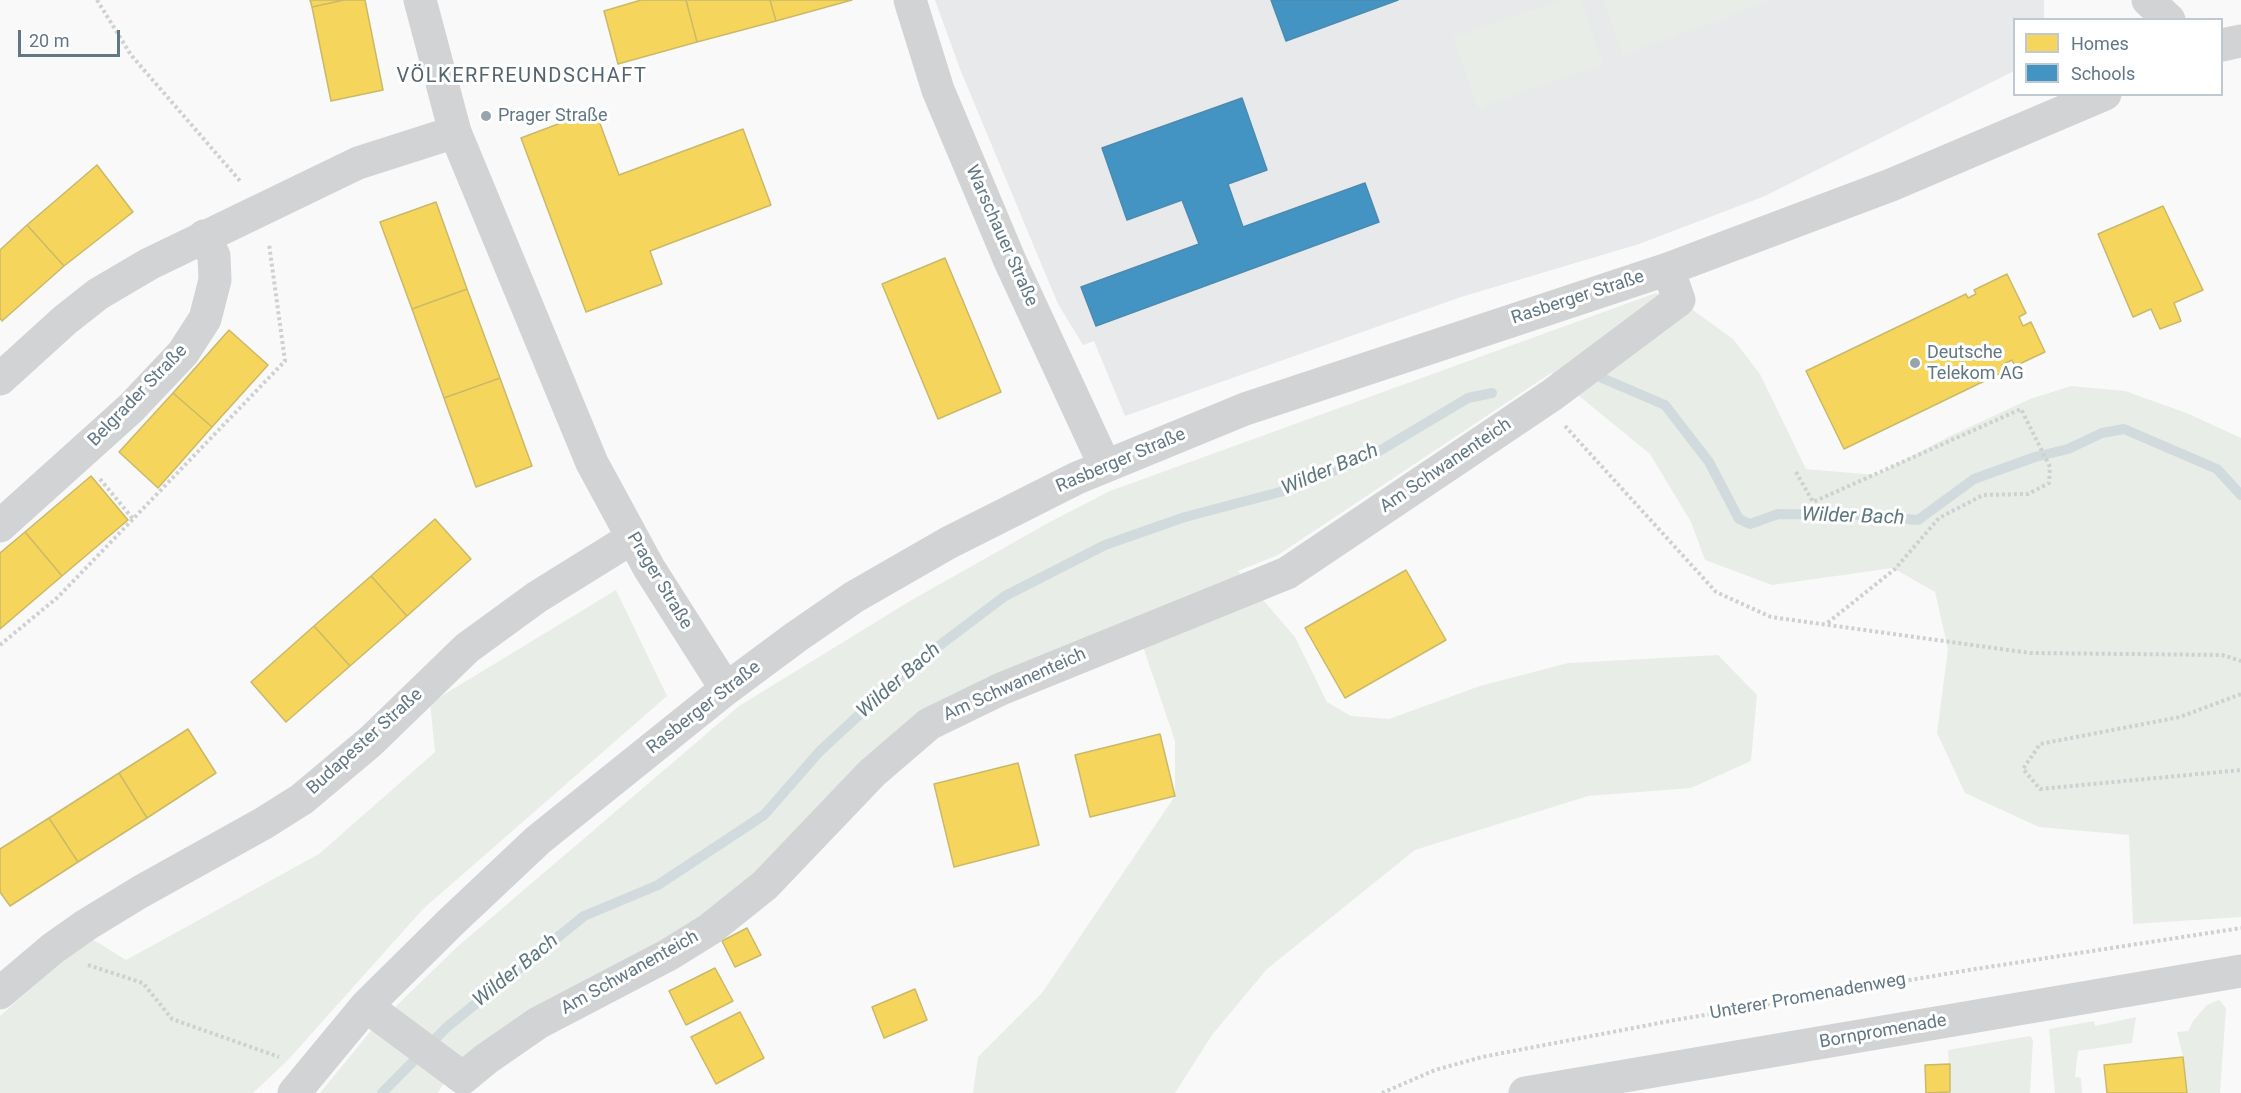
<!DOCTYPE html>
<html>
<head>
<meta charset="utf-8">
<style>
  body { margin:0 }
  #map { position:relative; width:2241px; height:1093px; overflow:hidden; background:#f9f9f9; font-family:Roboto,sans-serif }
  canvas { display:block }
  .legend { position:absolute; left:2013px; top:18px; width:210px; height:78px; box-sizing:border-box; background:#fff; border:2px solid #c0c9cf; margin:0; padding:8px 10px; list-style:none; font-size:18px; color:#627786 }
  .legend li { display:flex; align-items:center; gap:12px; height:30px }
  .legend b { width:30px; border:2px solid #c0c9cf }
  .scale { position:absolute; left:18px; top:30px; width:102px; height:27px; box-sizing:border-box; border:3px solid #627786; border-top:0; padding-left:8px; font-size:18px; line-height:21px; white-space:nowrap; color:#627786; -webkit-text-stroke:4px #fff; paint-order:stroke }
</style>
</head>
<body>
<div id="map">
<canvas width="2241" height="1093"></canvas>
<ul class="legend">
<li><b style="height:16px;background:#f6d55c"></b>Homes</li>
<li><b style="height:16px;background:#4393c3"></b>Schools</li>
</ul>
<div class="scale">20 m</div>
</div>
<script>
const ctx = document.querySelector('canvas').getContext('2d');
ctx.lineJoin = 'round';
function fill(path, color) { ctx.fillStyle = color; ctx.fill(path, 'evenodd'); }
const toPath = rows => new Path2D(rows.map(r => 'M' + r).join(''));
function trace(path, color, width, dash) { ctx.strokeStyle = color; ctx.lineWidth = width; ctx.lineCap = dash ? 'butt' : 'round'; ctx.setLineDash(dash || []); ctx.stroke(path); }
function drawText(font, color, halo, rows, align = 'center') {
  ctx.font = font + ' Roboto,sans-serif'; ctx.lineWidth = 6; ctx.setLineDash([]); ctx.textBaseline = 'middle'; ctx.strokeStyle = halo; ctx.fillStyle = color; for (const [text, x, y, turn = 0] of rows) {
    ctx.save(); ctx.translate(x, y); ctx.rotate((+turn || 0) * Math.PI / 180); ctx.textAlign = isNaN(turn) ? turn : align; if (halo) ctx.strokeText(text, 0, 0); ctx.fillText(text, 0, 0); ctx.restore();
  }
}
fill(toPath([
  [935,0,2044,0,2044,19,2014,20,2014,71,1765,196,1639,244,1461,297,1125,416,1094,341,1083,345,1058,304,960,69]
]), '#e7e9ea');
fill(toPath([
  [1560,0,1581,0,1603,64,1478,108,1453,38],
  [1603,0,1771,0,1623,55],
  [1656,293,1679,300,1733,339,1760,374,1806,469,1876,475,1948,437,2030,399,2071,386,2125,391,2189,414,2241,438,2241,917,2133,924,2129,835,2039,827,1965,793,1937,733,1948,649,1935,592,1893,568,1772,585,1705,560,1691,522,1650,454,1551,373,1278,555,1238,571,1295,637,1327,702,1351,716,1389,719,1480,686,1568,663,1718,655,1757,695,1751,761,1691,788,1588,796,1415,850,1267,969,1212,1035,1175,1093,973,1093,978,1057,1042,993,1175,796,1175,741,1134,620,994,678,752,882,701,920,457,1067,391,1011,457,947,739,706,910,601,1048,523,1110,491],
  [616,590,667,696,423,909,288,1060,253,1093,0,1093,0,1016,89,937,126,960,319,854,435,752,430,703],
  [2219,1000,2226,1008,2220,1093,2187,1093,2183,1057,2177,1032,2188,1031,2193,1021,2207,1005],
  [2136,1017,2132,1043,2078,1051,2075,1077,2081,1078,2082,1093,2055,1093,2049,1029,2094,1021,2095,1026],
  [374,1027,445,1081,438,1093,320,1093],
  [2030,1036,2033,1040,2030,1093,1950,1093,1948,1050]
]), '#e9ede7');
const homes = toPath([
  [310,0,344,0,312,7,310,0],
  [344,0,365,0,383,90,331,101,312,7,344,0],
  [641,0,686,0,697,42,618,64,604,11,641,0],
  [686,0,770,0,776,21,697,42,686,0],
  [770,0,852,0,776,21,770,0],
  [595,110,619,175,743,129,771,205,650,251,662,284,586,312,521,138,595,110],
  [97,165,133,212,64,266,27,225,97,165],
  [436,202,467,289,412,309,380,222,436,202],
  [2163,206,2203,290,2174,303,2181,321,2160,329,2151,309,2133,317,2098,234,2163,206],
  [27,225,64,266,2,321,0,318,0,250,27,225],
  [945,258,1001,392,938,419,882,284,945,258],
  [2007,274,2026,313,2019,317,2023,326,2031,322,2045,352,2015,366,2012,360,2002,365,2005,371,1844,449,1806,371,1966,294,1968,298,1976,294,1974,290,2007,274],
  [467,289,500,378,444,398,412,309,467,289],
  [229,330,268,365,212,427,173,393,229,330],
  [500,378,532,466,476,487,444,398,500,378],
  [173,393,212,427,158,488,119,452,173,393],
  [91,476,128,520,62,576,25,532,91,476],
  [435,519,471,559,407,616,371,576,435,519],
  [25,532,62,576,0,629,0,553,25,532],
  [1406,570,1446,640,1345,698,1305,628,1406,570],
  [371,576,407,616,350,666,314,626,371,576],
  [314,626,350,666,286,722,251,682,314,626],
  [188,729,216,773,147,818,119,773,188,729],
  [1160,734,1175,796,1090,817,1075,755,1160,734],
  [1018,763,1039,845,954,867,934,784,1018,763],
  [119,773,147,818,78,862,49,818,119,773],
  [49,818,78,862,10,906,0,892,0,849,49,818],
  [747,928,761,955,735,967,722,941,747,928],
  [715,968,733,1001,686,1025,669,991,715,968],
  [915,989,927,1020,884,1038,872,1007,915,989],
  [740,1012,764,1058,716,1084,691,1037,740,1012],
  [2183,1057,2187,1093,2107,1093,2104,1065,2183,1057],
  [1950,1064,1950,1092,1926,1093,1925,1065,1950,1064]
]);
fill(homes, '#f6d55c');
trace(homes, '#cab969', 1.5);
const schools = toPath([
  [1271,0,1398,0,1286,41,1271,0],
  [1242,98,1267,170,1228,184,1243,227,1365,183,1379,222,1096,326,1081,287,1199,244,1182,200,1127,220,1102,148,1242,98]
]);
fill(schools, '#4393c3');
trace(schools, '#4c8bb1', 1.5);
trace(toPath([
  [1602,378,1665,405,1709,462,1739,519,1750,524,1778,514,1859,515,1918,520,1974,479,2035,457,2068,449,2102,433,2124,429,2217,469,2241,495],
  [382,1093,447,1027,584,916,658,885,764,815,820,751,911,667,1005,596,1105,545,1185,517,1280,492,1371,456,1468,398,1492,393]
]), '#d1dadd', 10);
trace(toPath([
  [97,0,131,55,241,182],
  [1565,426,1716,592,1771,617,2030,653,2222,655,2241,661],
  [1796,472,1813,502,2021,409,2050,467,2049,483,2028,494,1983,495,1939,518,1895,569,1826,624],
  [100,479,133,519],
  [0,645,58,597,285,361,269,244],
  [2241,694,2180,717,2040,744,2023,769,2040,789,2241,770],
  [88,965,143,983,172,1019,279,1057],
  [1382,1093,1435,1070,1482,1057,1675,1020,1969,970,2241,928]
]), '#ced0d1', 4, [3, 3]);
trace(toPath([
  [420,0,455,132,592,463,649,568,726,689],
  [910,0,938,90,1010,261,1105,466],
  [2148,0,2169,20],
  [2222,45,2241,41],
  [0,379,65,320,98,294,149,264,358,163,455,132],
  [0,526,131,408,183,353,205,319,215,280,214,256,204,236],
  [0,993,52,949,86,925,140,892,264,823,302,799,371,741,467,648,537,597,632,538],
  [366,1006,463,1078,486,1059,538,1023,668,955,710,929,765,885,872,773,929,724,1001,689,1287,573,1552,395,1679,300,1668,269],
  [294,1093,366,1006,452,921,538,840,726,689,796,637,854,597,948,543,1077,478,1245,409,1668,269,1891,185,2105,94],
  [1525,1093,2241,971]
]), '#d2d3d4', 33);
for (const [x, y, r, color] of [
  [486,116,6,"#97a4ae"],
  [1915,363,6,"#97a4ae"]
]) { const dot = new Path2D(); dot.arc(x, y, r, 0, 2 * Math.PI); ctx.fillStyle = color; ctx.fill(dot); trace(dot, '#fff', 2); }
drawText('18px', '#627786', '#fff', [
  ["Prager Straße",498,116],
  ["Deutsche",1927,353],
  ["Telekom AG",1927,374]
], 'left');
drawText('18px', '#627786', '#fff', [
  ["Warschauer Straße",1001,236,66],
  ["Rasberger Straße",1578,298,-18],
  ["Belgrader Straße",138,396,-46],
  ["Rasberger Straße",1121,461,-23],
  ["Am Schwanenteich",1446,466,-34],
  ["Prager Straße",659,581,59],
  ["Am Schwanenteich",1015,685,-24],
  ["Rasberger Straße",704,708,-38],
  ["Budapester Straße",365,742,-42],
  ["Am Schwanenteich",630,973,-29],
  ["Unterer Promenadenweg",1808,997,-10],
  ["Bornpromenade",1883,1032,-10]
]);
ctx.letterSpacing = '1.5px';
drawText('20px', '#556570', '#fff', [
  ["VÖLKERFREUNDSCHAFT",522,77]
]);
ctx.letterSpacing = '0px';
drawText('italic 20px', '#5d777f', '#fff', [
  ["Wilder Bach",1330,470,-23],
  ["Wilder Bach",1853,517,2],
  ["Wilder Bach",899,681,-41],
  ["Wilder Bach",516,971,-39]
]);
</script>
</body>
</html>
